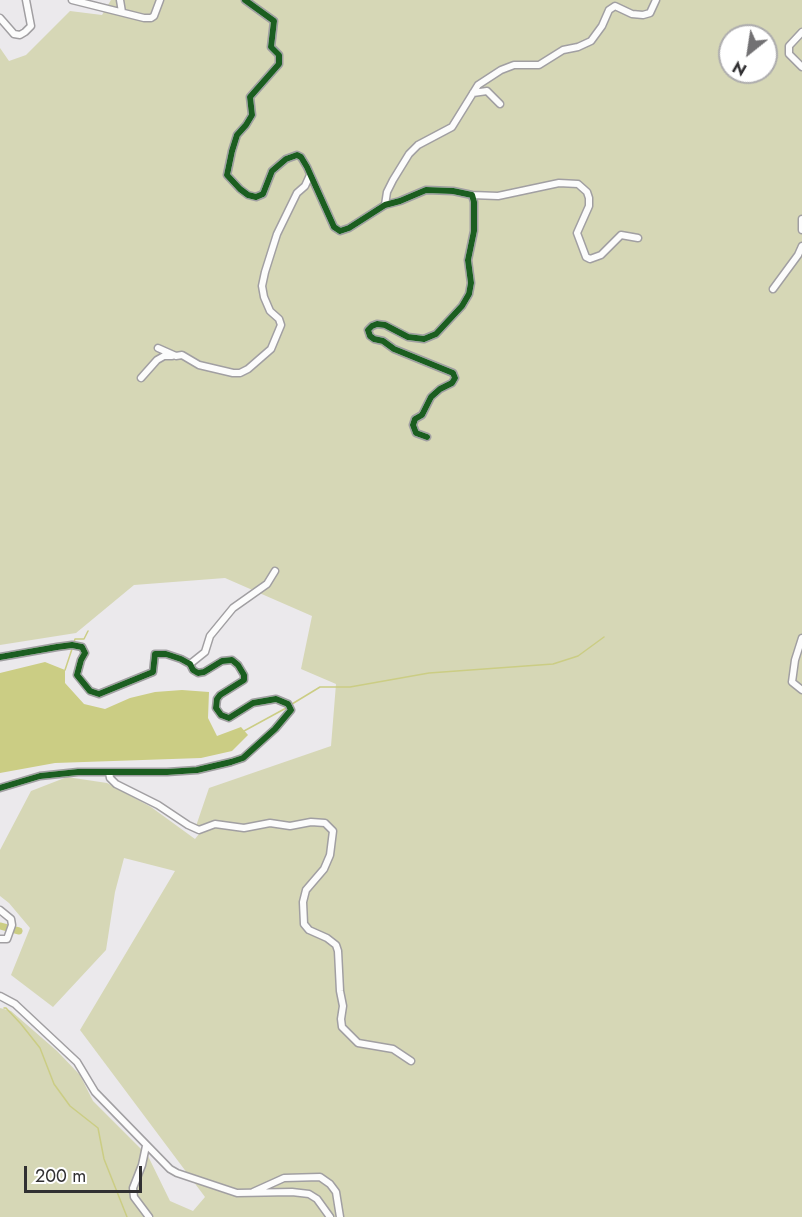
<!DOCTYPE html>
<html>
<head>
<meta charset="utf-8">
<style>
  body { margin:0 }
  #map { position:relative; width:802px; height:1217px; overflow:hidden; background:#ebe9ec; font-family:Jost,sans-serif }
  canvas { display:block }
  .north { position:absolute; left:718px; top:24px; width:60px; height:60px; box-sizing:border-box; background:#fff; border:2px solid #adacad; border-radius:50%; rotate:210deg; font-size:16px; font-weight:700; line-height:24px; text-align:center; color:#313032 }
  .north::after { content:''; display:block; margin:auto; width:21px; height:27px; background:#727173; clip-path:polygon(50% 0,100% 100%,50% 72%,0 100%) }
  .scale { position:absolute; left:24px; top:1166px; width:118px; height:27px; box-sizing:border-box; border:3px solid #313032; border-top:0; padding-left:8px; font-size:18px; line-height:21px; white-space:nowrap; color:#313032; -webkit-text-stroke:4px #fff; paint-order:stroke }
</style>
</head>
<body>
<div id="map">
<canvas width="802" height="1217"></canvas>
<div class="north">N</div>
<div class="scale">200 m</div>
</div>
<script>
const ctx = document.querySelector('canvas').getContext('2d');
ctx.lineJoin = 'round';
function fill(path, color) { ctx.fillStyle = color; ctx.fill(path, 'evenodd'); }
const toPath = rows => new Path2D(rows.map(r => 'M' + r).join(''));
function trace(path, color, width, dash) { ctx.strokeStyle = color; ctx.lineWidth = width; ctx.lineCap = dash ? 'butt' : 'round'; ctx.setLineDash(dash || []); ctx.stroke(path); }
fill(toPath([
  [111,0,802,0,802,1217,0,1217,0,1008,11,1011,57,1051,80,1075,93,1101,148,1156,170,1201,193,1211,205,1197,80,1030,175,871,124,858,115,892,106,950,53,1007,11,975,30,928,9,903,0,896,0,850,31,791,67,777,107,783,151,807,195,839,199,834,195,829,209,788,331,746,336,684,301,669,312,616,225,578,134,585,76,633,0,645,0,48,9,61,26,55,70,11,102,15],
  [730,36,766,36,766,72,730,72]
]), '#d6d7b6');
fill(toPath([
  [45,662,65,670,65,683,84,704,105,709,130,698,155,692,182,690,209,692,208,718,217,736,241,727,248,735,232,751,201,758,55,763,0,773,0,673]
]), '#cbcd84');
trace(toPath([
  [74,642,75,639,84,639,88,631],
  [65,670,72,649],
  [292,704,320,687,350,687,429,673,553,664,578,656,604,637],
  [244,731,288,707],
  [4,1008,6,1008,21,1024,40,1048,54,1084,70,1106,98,1128,104,1159,127,1217]
]), '#cbcd84', 1.5);
trace(toPath([
  [0,926,19,931]
]), '#cbcd84', 7);
const minor = toPath([
  [72,0,144,18,151,18,154,16,160,0],
  [120,0,122,12],
  [245,0,274,21,271,47,279,55,279,64,250,97,252,115,246,125,237,135,232,151,227,175,240,189,248,195,256,197,263,194,272,171,286,159,297,155,301,157,307,167,334,227,340,231,349,228,385,205,400,201,426,190,453,191,472,195,474,202,474,231,468,260,471,283,469,294,462,306,436,334,424,339,408,337,385,325,377,324,372,326,368,330,370,336,374,339,383,341,394,349,453,373,455,378,452,383,440,389,431,397,422,415,415,419,413,425,416,433,427,437],
  [0,18,14,34,20,35,25,32,31,26,26,0],
  [802,32,789,46,789,54,802,67],
  [473,93,487,91,500,104],
  [472,195,498,196,559,183,578,184,587,192,589,198,589,206,577,233,586,257,590,259,601,255,621,235,638,238],
  [385,205,387,192,393,180,409,154,418,145,452,127,478,85,501,70,514,65,539,65,563,50,578,47,591,41,602,26,609,10,615,6,632,14,643,15,650,13,656,0],
  [802,219,802,230],
  [773,289,798,255,802,246],
  [158,348,176,356,182,355,199,365,233,373,240,373,248,369,271,349,281,325,279,319,270,311,264,297,262,286,265,272,277,234,297,193,305,186,310,175],
  [141,378,157,360,164,356,172,356],
  [802,638,795,660,792,682,802,690],
  [0,657,57,647,72,645,82,647,85,653,81,660,77,675,90,691,99,694,153,672,155,654,166,654,181,659,190,664,193,670,198,673,204,672,222,661,232,660,238,665,244,675,244,680,220,695,217,699,216,708,221,715,229,718,253,703,276,699,288,704,291,710,275,729,243,758,231,762,197,770,167,772,78,772,40,776,0,788],
  [190,664,205,652,210,636,233,608,267,584,275,571],
  [109,772,110,778,116,784,158,805,188,825,199,830,215,824,244,828,270,823,290,826,311,822,325,823,333,831,330,855,324,869,306,890,303,902,304,924,309,930,327,938,336,945,338,951,340,991,343,1006,341,1019,342,1027,358,1043,393,1049,411,1061],
  [0,910,11,919,12,925,7,939,0,939],
  [0,996,15,1004,77,1062,95,1092,170,1169,177,1173,237,1193,292,1192,309,1194,317,1199,330,1217],
  [146,1146,142,1165,133,1188,134,1197,149,1217],
  [253,1192,284,1178,320,1177,330,1184,336,1192,340,1217]
]);
trace(minor, '#a19fa2', 9);
trace(minor, '#fcfcfc', 6);
trace(toPath([
  [245,0,274,21,271,47,279,55,279,64,250,97,252,115,246,125,237,135,232,151,227,175,240,189,248,195,256,197,263,194,272,171,286,159,297,155,301,157,307,167,334,227,340,231,349,228,385,205,400,201,426,190,453,191,472,195,474,202,474,231,468,260,471,283,469,294,462,306,436,334,424,339,408,337,385,325,377,324,372,326,368,330,370,336,374,339,383,341,394,349,453,373,455,378,452,383,440,389,431,397,422,415,415,419,413,425,416,433,427,437],
  [0,657,57,647,72,645,82,647,85,653,81,660,77,675,90,691,99,694,153,672,155,654,166,654,181,659,190,664,193,670,198,673,204,672,222,661,232,660,238,665,244,675,244,680,220,695,217,699,216,708,221,715,229,718,253,703,276,699,288,704,291,710,275,729,243,758,231,762,197,770,167,772,78,772,40,776,0,788]
]), '#1b5e20', 6);
</script>
</body>
</html>
